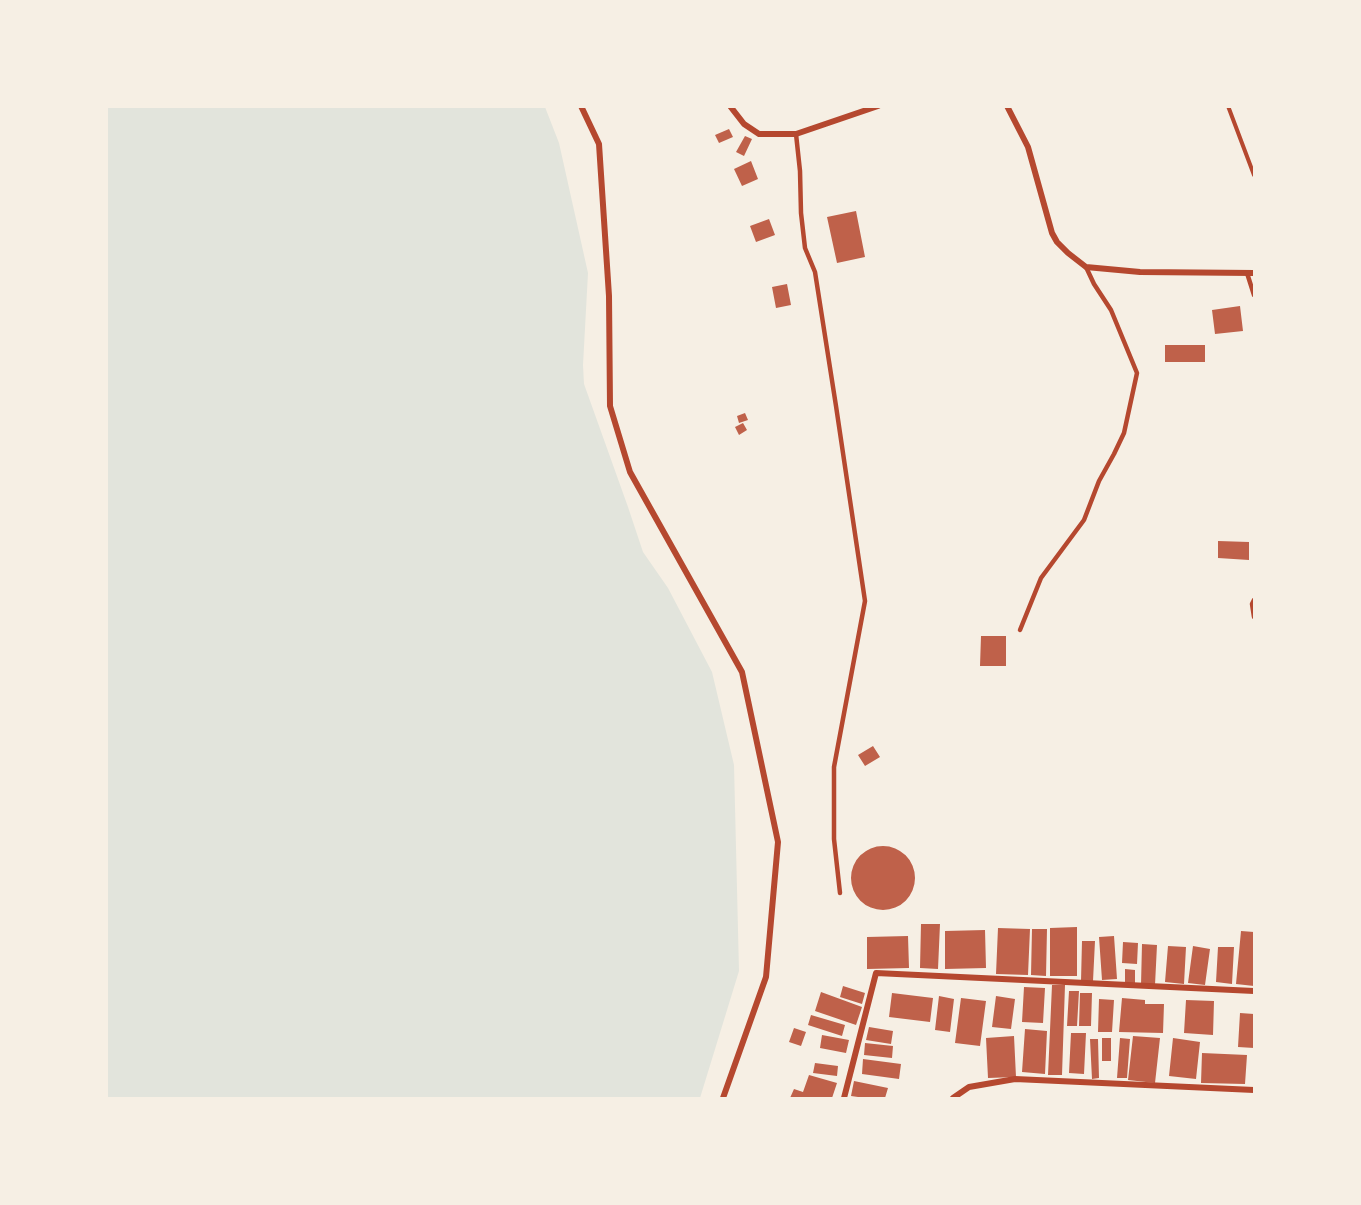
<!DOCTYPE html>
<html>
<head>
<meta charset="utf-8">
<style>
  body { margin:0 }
  #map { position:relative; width:1361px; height:1205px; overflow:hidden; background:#f6efe4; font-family:Manrope,sans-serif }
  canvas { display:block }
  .frame { position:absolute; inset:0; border:108px solid #f6efe4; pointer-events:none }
</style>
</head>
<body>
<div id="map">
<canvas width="1361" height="1205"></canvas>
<div class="frame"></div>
</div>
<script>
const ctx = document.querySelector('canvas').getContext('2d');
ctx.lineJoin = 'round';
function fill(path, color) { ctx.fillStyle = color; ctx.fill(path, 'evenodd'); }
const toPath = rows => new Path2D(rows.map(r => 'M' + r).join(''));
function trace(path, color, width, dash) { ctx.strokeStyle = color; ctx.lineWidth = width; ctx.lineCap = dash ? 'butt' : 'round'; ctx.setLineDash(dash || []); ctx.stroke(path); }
fill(toPath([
  [107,106,545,107,559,143,588,273,583,365,584,384,628,507,643,552,668,588,712,672,734,765,739,971,700,1098,107,1098]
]), '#e2e4dc');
fill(toPath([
  [729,129,733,137,719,143,715,135],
  [745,136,752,139,744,156,736,152],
  [751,161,758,179,742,186,734,169],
  [856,211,865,257,837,263,827,217],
  [769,219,775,235,756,242,750,226],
  [787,284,791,305,776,308,772,287],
  [1240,306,1243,331,1215,334,1212,310],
  [1165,345,1205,345,1205,362,1165,362],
  [745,413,748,420,739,423,737,416],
  [743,423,747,430,739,435,735,427],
  [1218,541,1249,542,1249,560,1218,558],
  [981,636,1006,636,1006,666,980,666],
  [873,746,880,757,865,766,858,755],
  '851 878a32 32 0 1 1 64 0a32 32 0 1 1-64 0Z',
  [921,924,940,924,938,969,920,968],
  [1077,927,1077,976,1050,976,1050,928],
  [998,928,1030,929,1028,975,996,974],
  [1032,929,1047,929,1046,976,1031,975],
  [985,930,986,968,945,969,945,931],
  [1241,931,1254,932,1254,986,1236,984],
  [908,936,909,968,867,969,867,937],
  [1114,936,1117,979,1102,980,1099,937],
  [1082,941,1095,941,1093,981,1081,981],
  [1123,942,1138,943,1137,964,1122,963],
  [1142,944,1157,945,1155,985,1141,985],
  [1168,946,1186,947,1184,984,1165,982],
  [1193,946,1210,949,1205,985,1188,983],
  [1218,947,1234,947,1232,984,1216,982],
  [1125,969,1135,970,1135,983,1125,983],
  [1052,985,1065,985,1062,1075,1048,1075],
  [843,986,865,993,862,1004,840,997],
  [1024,987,1045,988,1043,1023,1022,1022],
  [1069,991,1079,991,1077,1026,1067,1026],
  [821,992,862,1007,856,1025,815,1011],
  [892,993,933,998,930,1022,889,1017],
  [1080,993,1092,993,1091,1026,1079,1026],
  [939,996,954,999,950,1032,935,1030],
  [996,996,1015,999,1011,1029,992,1027],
  [961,998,986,1001,980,1046,955,1043],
  [1122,998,1145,1000,1145,1004,1164,1004,1163,1033,1119,1032],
  [1099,999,1114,1000,1112,1032,1098,1032],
  [1186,1000,1214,1001,1213,1035,1184,1033],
  [1240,1013,1254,1014,1254,1048,1238,1047],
  [811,1015,845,1025,842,1036,808,1025],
  [869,1027,893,1031,891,1044,866,1040],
  [794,1028,806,1032,801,1046,789,1042],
  [1025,1029,1047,1031,1045,1074,1022,1072],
  [1071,1033,1086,1033,1084,1074,1069,1073],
  [822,1035,849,1040,846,1053,820,1048],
  [1014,1036,1016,1077,988,1078,986,1038],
  [1133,1036,1160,1038,1155,1083,1128,1080],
  [1102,1038,1111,1038,1111,1061,1102,1061],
  [1120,1038,1130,1039,1127,1078,1117,1078],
  [1173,1038,1200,1042,1196,1079,1169,1076],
  [1090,1039,1098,1039,1099,1078,1092,1079],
  [865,1043,893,1046,892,1058,864,1055],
  [1202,1053,1247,1055,1245,1084,1201,1083],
  [863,1059,901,1064,899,1079,862,1074],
  [815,1063,838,1066,837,1076,813,1073],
  [809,1075,837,1083,832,1098,790,1098,794,1089,803,1092],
  [854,1081,888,1088,885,1098,865,1098,851,1096]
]), '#bf614a');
trace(toPath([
  [1228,106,1254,175]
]), '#b5482f', 4);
trace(toPath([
  [796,134,800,171,801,213,805,248,815,272,836,406,865,601,834,767,834,839,840,893],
  [1247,273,1254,295],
  [1254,600,1252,604,1254,617],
  [1020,630,1041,578,1084,520,1099,481,1114,454,1124,433,1137,373,1111,310,1094,284,1086,267]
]), '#b5482f', 4.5);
trace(toPath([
  [581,106,599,144,609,296,610,406,630,472,742,672,778,842,766,977,723,1098],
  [730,106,744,124,759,134,796,134,878,106],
  [1007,106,1028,147,1052,233,1057,242,1068,253,1086,267,1140,272,1254,273],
  [844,1098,876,973,1254,991],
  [953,1098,969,1087,1015,1079,1254,1090]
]), '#b5482f', 6);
</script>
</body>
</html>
